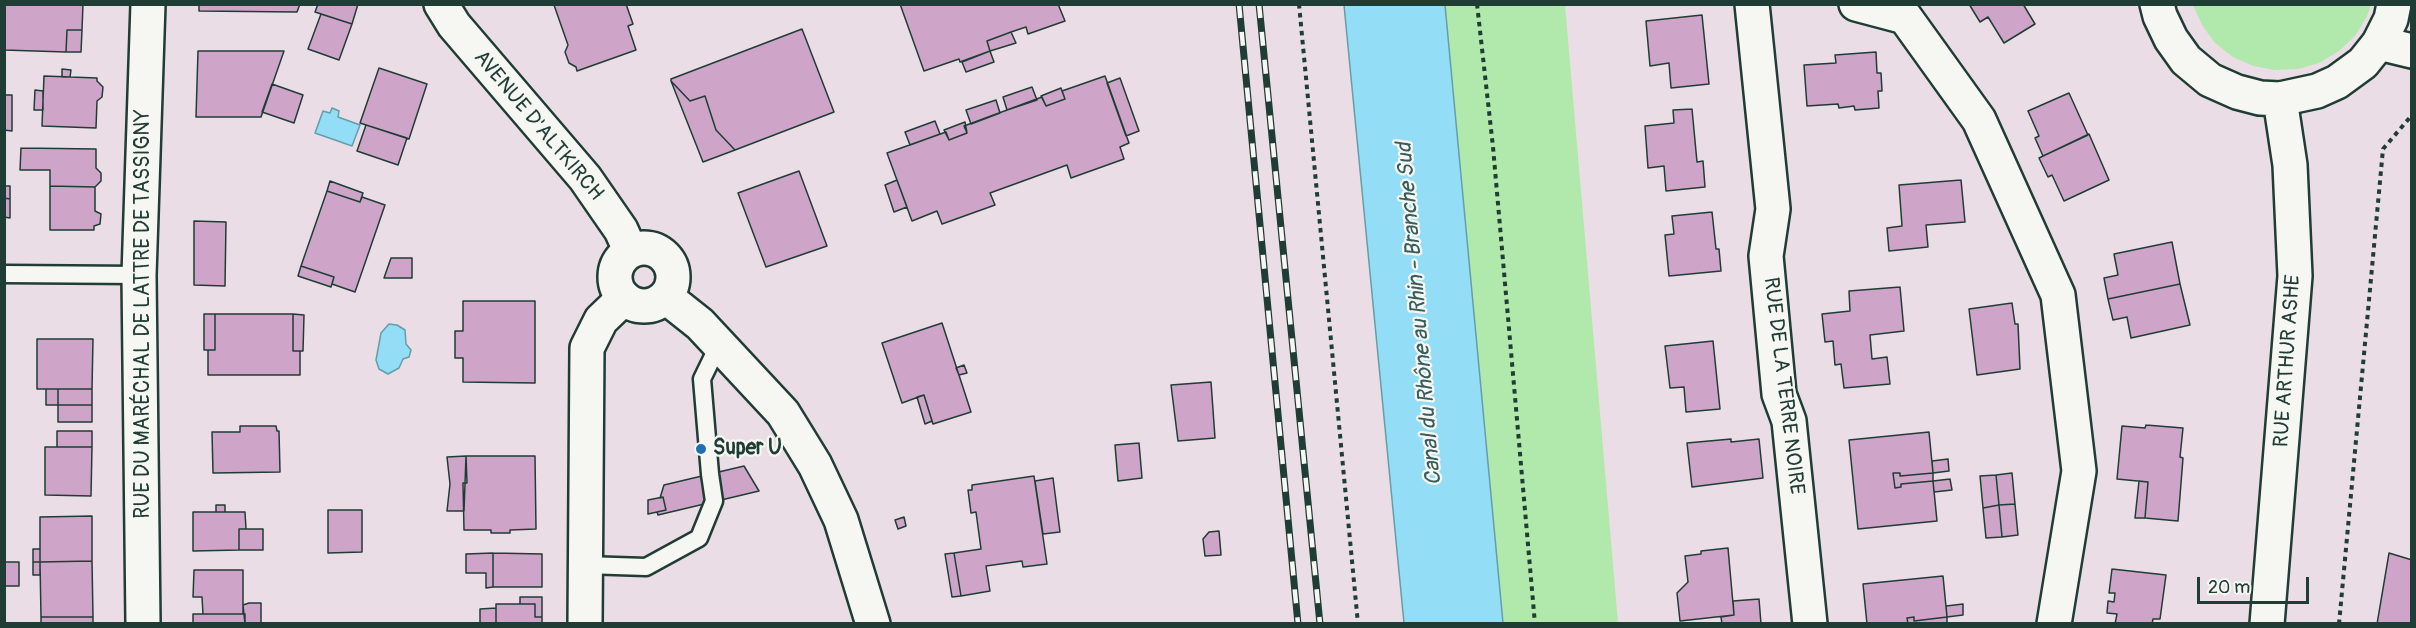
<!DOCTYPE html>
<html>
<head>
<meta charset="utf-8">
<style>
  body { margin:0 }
  #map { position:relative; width:2416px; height:628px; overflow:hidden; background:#eadde6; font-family:Pangolin,sans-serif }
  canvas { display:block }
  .frame { position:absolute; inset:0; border:6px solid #1f3d34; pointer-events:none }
  .scale { position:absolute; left:2197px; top:577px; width:112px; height:27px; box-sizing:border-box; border:3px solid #1f3d34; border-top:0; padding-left:8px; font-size:18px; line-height:21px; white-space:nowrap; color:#1f3d34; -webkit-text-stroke:4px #f6f6f2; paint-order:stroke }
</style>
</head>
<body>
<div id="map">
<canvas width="2416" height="628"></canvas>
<div class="frame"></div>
<div class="scale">20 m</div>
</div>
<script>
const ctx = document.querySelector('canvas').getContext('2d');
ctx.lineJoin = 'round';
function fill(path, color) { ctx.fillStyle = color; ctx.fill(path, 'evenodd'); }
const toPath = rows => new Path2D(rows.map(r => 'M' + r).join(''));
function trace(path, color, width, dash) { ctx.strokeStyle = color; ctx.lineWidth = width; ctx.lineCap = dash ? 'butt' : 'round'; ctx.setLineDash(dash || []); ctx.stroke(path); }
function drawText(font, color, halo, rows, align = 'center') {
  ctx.font = font + ' Pangolin,sans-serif'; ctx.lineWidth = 4.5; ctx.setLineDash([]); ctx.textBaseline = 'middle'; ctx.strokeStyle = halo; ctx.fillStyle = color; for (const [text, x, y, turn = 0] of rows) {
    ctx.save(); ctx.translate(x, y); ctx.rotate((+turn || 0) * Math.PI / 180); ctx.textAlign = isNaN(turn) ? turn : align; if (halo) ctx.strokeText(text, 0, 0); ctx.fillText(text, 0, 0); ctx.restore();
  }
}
fill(toPath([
  [1444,5,1565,5,1618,623,1501,623],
  [2193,5,2371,5,2367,16,2355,36,2339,51,2319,63,2298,69,2275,70,2253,66,2233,57,2215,43,2202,25]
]), '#b1e8ab');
const water = toPath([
  [1344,5,1445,5,1503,623,1404,623,1344,5],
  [332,108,339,111,338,117,360,125,352,146,315,133,323,111,330,113,332,108],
  [389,324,397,325,405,330,406,344,411,350,409,357,403,359,399,368,388,374,379,369,376,360,381,333,389,324]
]);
fill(water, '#94ddf6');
trace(water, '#659da8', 1.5);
const building = toPath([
  [4,4,83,4,82,30,67,30,66,52,4,50,4,4],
  [199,4,300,4,297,12,199,11,199,4],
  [318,4,358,4,352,24,315,12,318,4],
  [549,4,626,4,633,24,628,26,636,50,577,71,576,67,569,63,565,52,568,45,554,5,549,4],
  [900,4,1058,4,1065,21,1028,34,1026,27,1011,32,987,41,990,51,960,62,959,59,924,71,900,4],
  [1969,4,2023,4,2035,24,2004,43,1988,17,1980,22,1969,4],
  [321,14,352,24,339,60,308,49,321,14],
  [1702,15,1709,84,1671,88,1669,63,1650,66,1646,21,1702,15],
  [802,29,834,112,735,150,716,130,705,96,690,101,671,81,671,79,802,29],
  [67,30,82,30,81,52,66,52,67,30],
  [1011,32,1016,43,990,51,987,41,1011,32],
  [198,51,284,51,261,117,196,117,198,51],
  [990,51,994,62,966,72,962,62,990,51],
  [1876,52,1877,73,1881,73,1882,91,1878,91,1879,108,1855,110,1854,106,1839,108,1838,104,1807,106,1804,65,1836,63,1835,55,1876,52],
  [379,68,427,84,409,139,360,123,379,68],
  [62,69,71,70,70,77,62,77,62,69],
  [44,76,97,78,97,81,103,87,102,97,97,101,96,128,42,126,44,76],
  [1105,76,1129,143,1120,147,1124,159,1071,178,1067,165,990,193,995,205,942,224,937,211,912,221,887,153,946,132,949,140,967,133,964,126,1042,97,1046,106,1065,99,1062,91,1105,76],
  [1120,78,1139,131,1126,136,1107,83,1120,78],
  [671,81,690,101,705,96,716,130,735,150,703,162,671,81],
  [272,84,303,95,294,123,262,112,272,84],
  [1032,87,1037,100,1007,110,1003,97,1032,87],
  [1061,88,1065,99,1046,106,1041,96,1061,88],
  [35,90,43,91,43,110,34,110,35,90],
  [2069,93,2088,135,2043,156,2035,138,2039,136,2028,111,2069,93],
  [4,95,12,95,12,131,4,130,4,95],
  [996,100,1000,113,971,124,966,110,996,100],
  [1692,109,1697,162,1703,161,1705,187,1666,191,1664,166,1648,168,1645,126,1674,123,1673,110,1692,109],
  [935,121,940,134,910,145,905,132,935,121],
  [965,122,967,133,949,140,944,130,965,122],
  [366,125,407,138,398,165,357,151,366,125],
  [2089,134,2109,180,2064,201,2052,175,2048,177,2039,158,2089,134],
  [21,148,96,149,96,168,101,173,101,181,95,187,50,186,50,170,20,170,21,148],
  [799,171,827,246,766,267,738,193,799,171],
  [897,180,907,207,894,212,885,185,897,180],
  [1961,180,1965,222,1926,225,1928,247,1889,251,1887,228,1902,226,1899,185,1961,180],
  [330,181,363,193,360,202,327,191,330,181],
  [4,186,10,186,10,199,4,198,4,186],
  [50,186,95,187,95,211,101,214,100,224,94,226,94,230,50,230,50,186],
  [327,191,360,202,362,197,385,205,355,292,332,284,334,277,301,266,327,191],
  [4,198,10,199,10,218,4,217,4,198],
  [1712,212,1716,249,1719,249,1721,271,1669,276,1665,235,1674,234,1672,216,1712,212],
  [194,221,226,222,225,286,194,285,194,221],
  [2172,242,2180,284,2108,299,2104,278,2118,275,2114,254,2172,242],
  [391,258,412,258,412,278,384,278,391,258],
  [301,266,334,277,331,287,298,276,301,266],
  [2180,284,2190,325,2131,338,2127,317,2113,320,2108,299,2180,284],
  [1900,287,1904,331,1870,335,1872,359,1887,357,1890,384,1844,388,1841,364,1835,365,1833,341,1825,342,1822,314,1850,311,1849,291,1900,287],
  [463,301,535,301,535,383,463,382,463,358,455,358,455,331,463,331,463,301],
  [2012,303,2015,324,2018,324,2020,369,1977,375,1969,309,2012,303],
  [204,314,215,314,215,350,204,350,204,314],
  [215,314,293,314,293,351,300,351,300,375,208,375,208,350,215,350,215,314],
  [293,314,304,315,303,351,293,351,293,314],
  [942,323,971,412,933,424,924,395,902,403,882,343,942,323],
  [37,339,93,339,92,389,37,389,37,339],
  [1713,341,1720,409,1686,412,1684,387,1670,388,1665,346,1713,341],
  [964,365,967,373,959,375,956,368,964,365],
  [1211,382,1215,438,1178,441,1171,385,1211,382],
  [46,389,58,389,58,405,46,405,46,389],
  [58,389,92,389,92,405,58,405,58,389],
  [924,395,932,421,925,424,917,397,924,395],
  [58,405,92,405,92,422,58,422,58,405],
  [2146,425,2183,428,2180,457,2183,458,2178,521,2145,518,2148,482,2117,479,2122,426,2145,428,2146,425],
  [240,426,276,426,277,431,279,431,280,472,213,473,212,432,240,432,240,426],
  [57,431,92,431,92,447,57,447,57,431],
  [1929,432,1933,473,1900,476,1900,473,1893,473,1895,488,1901,487,1901,484,1933,481,1937,521,1858,529,1849,440,1929,432],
  [1731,439,1731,442,1759,439,1763,478,1692,487,1687,443,1731,439],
  [1139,443,1142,478,1118,481,1115,445,1139,443],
  [45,447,92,447,91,496,45,495,45,447],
  [466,456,535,456,536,529,510,530,510,533,491,533,491,530,464,530,463,483,467,483,466,456],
  [466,456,464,511,447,511,450,484,447,457,466,456],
  [1948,459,1949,471,1933,473,1932,461,1948,459],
  [744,466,759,491,658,515,657,512,666,510,663,497,660,498,664,485,744,466],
  [1893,473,1900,473,1900,476,1933,473,1933,481,1901,484,1901,487,1895,488,1893,473],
  [2012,473,2015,504,1999,505,1996,475,2012,473],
  [1996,475,1999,505,1983,508,1980,476,1996,475],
  [1034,476,1047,564,1023,567,1022,561,986,566,990,591,961,596,954,553,981,549,976,512,971,513,968,490,972,490,972,485,1034,476],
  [1053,478,1060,532,1043,534,1035,481,1053,478],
  [1950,479,1952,490,1934,492,1933,481,1950,479],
  [2139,481,2148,482,2145,518,2135,518,2139,481],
  [663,497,666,510,648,514,648,500,663,497],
  [2015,504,2018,535,2002,537,1999,505,2015,504],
  [216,505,225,505,225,512,216,512,216,505],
  [1999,505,2002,537,1986,538,1983,508,1999,505],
  [328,510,362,510,362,552,328,553,328,510],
  [193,512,245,512,246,529,239,529,239,550,193,551,193,512],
  [92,516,92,561,40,562,40,517,92,516],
  [904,517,906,526,898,529,895,520,904,517],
  [239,529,263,529,263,550,239,550,239,529],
  [1219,531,1221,555,1205,556,1203,539,1209,532,1219,531],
  [1728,548,1734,615,1680,621,1677,593,1688,582,1685,556,1701,554,1701,551,1728,548],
  [33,549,40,549,40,562,33,562,33,549],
  [493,553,542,554,542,587,493,587,493,553],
  [493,553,493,587,486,588,486,573,466,573,466,554,493,553],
  [954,553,961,596,952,597,945,554,954,553],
  [2389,553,2412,560,2412,624,2377,624,2389,553],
  [92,561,93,617,41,617,40,562,92,561],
  [4,562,19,562,19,586,4,586,4,562],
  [33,562,40,562,40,575,33,575,33,562],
  [2112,569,2166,575,2160,619,2153,619,2152,624,2115,624,2117,614,2107,613,2108,601,2114,602,2115,593,2109,593,2112,569],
  [194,570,243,570,243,614,203,614,202,597,193,597,194,570],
  [1943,576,1947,617,1914,621,1914,617,1907,618,1908,624,1867,624,1863,584,1943,576],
  [520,597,542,597,542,617,535,617,535,604,520,604,520,597],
  [1759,599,1761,624,1722,624,1721,617,1734,615,1733,601,1759,599],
  [249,603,261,603,261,624,245,624,243,605,249,603],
  [496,604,535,604,535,617,542,617,542,624,496,624,496,604],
  [1963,604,1963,615,1947,617,1946,606,1963,604],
  [496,608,496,624,480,624,480,609,496,608],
  [193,614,245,614,245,624,193,624,193,614],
  [41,617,93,617,93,624,41,624,41,617],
  [1914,617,1914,621,1947,617,1947,624,1908,624,1907,618,1914,617]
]);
fill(building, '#cea4c9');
trace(building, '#1f3d34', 1.5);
const service = toPath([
  [4,274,139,275],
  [585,565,646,567,699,538,714,501,710,474,702,379,719,344]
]);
const minor = toPath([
  [1752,4,1773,209,1766,256,1779,394,1789,421,1810,624],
  [1856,4,1905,17,1979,120,2058,295,2079,471,2054,624],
  [2379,43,2412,51],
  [143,624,139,275,148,4],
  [585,624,587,348,601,320,624,298]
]);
const secondary = toPath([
  [2157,4,2160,16,2171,39,2186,60,2210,80,2237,92,2260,98,2280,99,2317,91,2337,82,2363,63,2379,43,2391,19,2394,4],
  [2267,624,2295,276,2290,165,2280,99]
]);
const primary = toPath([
  [441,4,454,25,585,178,621,230,630,250],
  '615 277a29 29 0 1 1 58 0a29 29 0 1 1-58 0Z',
  [666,297,700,324,783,413,815,465,841,520,873,624]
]);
trace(service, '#1f3d34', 21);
trace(minor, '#1f3d34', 38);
trace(secondary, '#1f3d34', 38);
trace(primary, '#1f3d34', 38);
trace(toPath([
  [1299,4,1358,624],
  [1477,4,1493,147,1535,624],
  [2339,624,2383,149,2412,115]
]), '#1f3d34', 4, [4.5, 4.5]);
trace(service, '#f6f6f2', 16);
trace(minor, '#f6f6f2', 33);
trace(secondary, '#f6f6f2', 33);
trace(primary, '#f6f6f2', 33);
const rail = toPath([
  [1239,4,1298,624],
  [1259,4,1320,624]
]);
trace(rail, '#1f3d34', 7);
trace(rail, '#f6f6f2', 4.5, [14]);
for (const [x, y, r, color] of [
  [701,449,6,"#1f6fb2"]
]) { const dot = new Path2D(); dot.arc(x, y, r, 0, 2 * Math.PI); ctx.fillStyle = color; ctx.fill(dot); trace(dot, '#f6f6f2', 2); }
drawText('21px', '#1f3d34', '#f6f6f2', [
  ["AVENUE D'ALTKIRCH",538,126,50],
  ["RUE DU MARÉCHAL DE LATTRE DE TASSIGNY",144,314,-90],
  ["RUE ARTHUR ASHE",2288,361,-86],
  ["RUE DE LA TERRE NOIRE",1783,386,83]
]);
drawText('bold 21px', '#1f3d34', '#f6f6f2', [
  ["Super U",713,449]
], 'left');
drawText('italic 22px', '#365d5b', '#f6f6f2', [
  ["Canal du Rhône au Rhin - Branche Sud",1420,314,-95]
]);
</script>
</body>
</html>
